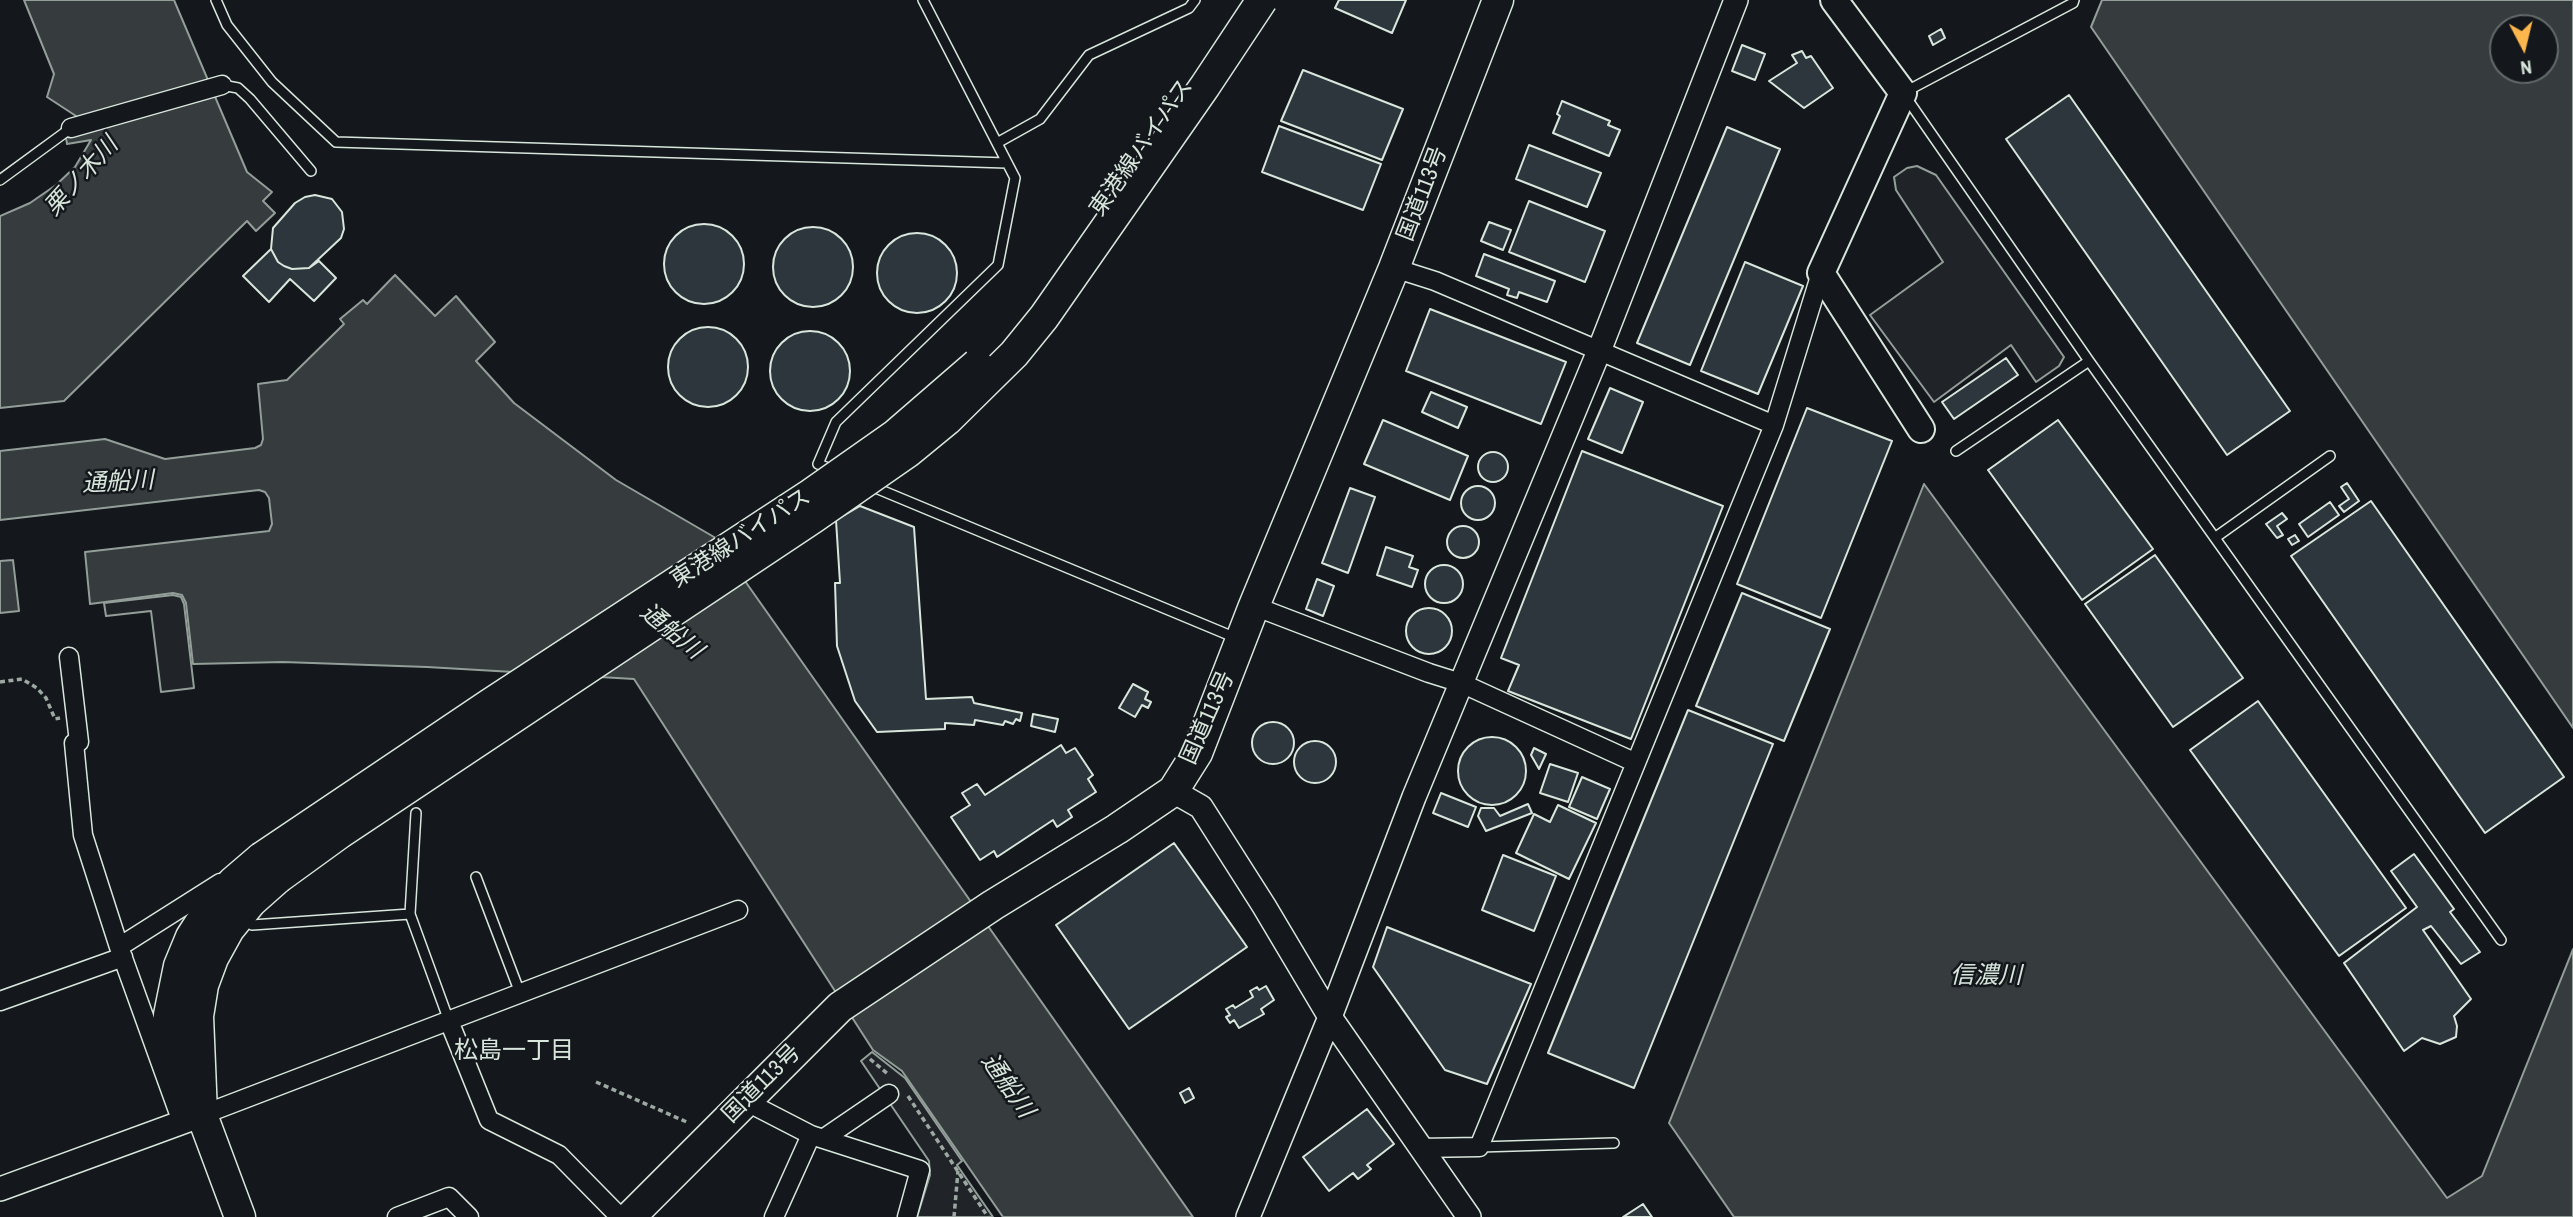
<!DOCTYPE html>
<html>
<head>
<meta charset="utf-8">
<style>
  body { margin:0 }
  #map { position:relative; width:2573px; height:1217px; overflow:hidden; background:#14181c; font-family:"Archivo Narrow",sans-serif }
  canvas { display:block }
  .north { position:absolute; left:2489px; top:14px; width:70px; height:70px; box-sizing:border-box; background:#14181c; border:2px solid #626a69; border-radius:50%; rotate:173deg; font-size:19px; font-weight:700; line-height:28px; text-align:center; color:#d8e6dc }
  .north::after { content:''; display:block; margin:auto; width:24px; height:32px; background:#ffb74d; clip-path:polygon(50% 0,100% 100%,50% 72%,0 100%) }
</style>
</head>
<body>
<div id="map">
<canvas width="2573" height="1217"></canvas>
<div class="north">N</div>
</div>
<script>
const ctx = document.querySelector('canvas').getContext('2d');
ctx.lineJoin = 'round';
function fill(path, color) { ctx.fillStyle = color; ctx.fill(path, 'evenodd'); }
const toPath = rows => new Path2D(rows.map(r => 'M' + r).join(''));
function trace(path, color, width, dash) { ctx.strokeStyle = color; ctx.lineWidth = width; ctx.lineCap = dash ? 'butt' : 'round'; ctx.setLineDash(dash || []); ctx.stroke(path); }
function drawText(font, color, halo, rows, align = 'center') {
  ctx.font = font + ' "Archivo Narrow","Noto Sans JP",sans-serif'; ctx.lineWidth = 5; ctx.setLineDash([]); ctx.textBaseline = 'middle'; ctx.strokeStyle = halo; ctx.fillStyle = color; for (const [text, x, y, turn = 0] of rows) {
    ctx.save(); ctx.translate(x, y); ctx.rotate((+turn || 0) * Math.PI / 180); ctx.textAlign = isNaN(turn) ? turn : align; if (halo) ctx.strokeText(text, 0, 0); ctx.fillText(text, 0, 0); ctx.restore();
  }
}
const green = toPath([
  [1917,166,1936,175,2064,357,2059,366,2036,382,2011,345,1934,402,1870,315,1943,262,1896,190,1894,177,1907,168,1917,166],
  [173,595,181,597,184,604,194,688,161,692,151,611,106,616,104,603,173,595],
  [872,1052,905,1078,962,1161,957,1165,993,1217,917,1217,930,1175,929,1161,861,1061,872,1052]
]);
fill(green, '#202428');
trace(green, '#939e99', 2);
const water = toPath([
  [24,0,174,0,247,172,272,192,263,201,275,213,256,231,247,221,64,401,0,408,0,216,30,203,56,185,75,167,91,140,67,144,64,124,78,120,76,116,47,97,54,74,24,0],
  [2102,0,2573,0,2573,728,2091,27,2102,0],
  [2503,28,2545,28,2545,70,2503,70,2503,28],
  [395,275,435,316,456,296,495,342,476,361,514,403,616,480,714,537,1193,1217,1003,1217,902,1071,873,1050,634,679,427,667,283,662,193,664,186,603,182,595,173,593,90,604,85,552,269,531,272,524,269,498,265,492,259,490,0,520,0,451,105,439,165,459,255,448,261,445,263,439,258,384,287,380,344,324,340,319,363,300,367,304,395,275],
  [1924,484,2447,1198,2482,1176,2573,949,2573,1217,1734,1217,1669,1123,1924,484],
  [13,560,19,611,0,613,0,561,13,560]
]);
fill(water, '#363b3e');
trace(water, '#939e99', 2);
const building = toPath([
  [1339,0,1406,0,1392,33,1335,8,1339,0],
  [1941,29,1945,38,1933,45,1929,36,1941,29],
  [1742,45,1765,54,1755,80,1732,71,1742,45],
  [1802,51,1806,58,1811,56,1833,88,1804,108,1769,81,1797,63,1792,55,1802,51],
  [1303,70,1403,109,1382,160,1281,121,1303,70],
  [2069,95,2290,411,2227,455,2006,139,2069,95],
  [1562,101,1610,121,1608,125,1620,130,1609,156,1553,133,1560,116,1557,114,1562,101],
  [1279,126,1381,164,1363,210,1262,172,1279,126],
  [1727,127,1780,149,1690,365,1637,343,1727,127],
  [1529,145,1601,173,1587,207,1516,179,1529,145],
  [315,195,332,199,342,212,344,229,341,238,309,268,292,269,284,266,278,262,271,249,273,228,295,203,305,197,315,195],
  [1529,201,1605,231,1585,282,1509,252,1529,201],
  [1489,222,1511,230,1503,250,1481,241,1489,222],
  '664 264a40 40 0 1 1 80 0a40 40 0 1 1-80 0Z',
  '773 267a40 40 0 1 1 80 0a40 40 0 1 1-80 0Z',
  '877 273a40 40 0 1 1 80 0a40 40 0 1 1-80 0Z',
  [271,249,278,262,284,266,292,269,309,268,319,261,336,278,314,301,290,279,269,302,243,276,271,249],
  [1484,254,1555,281,1547,302,1519,292,1517,298,1507,295,1509,289,1476,276,1484,254],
  [1745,262,1803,286,1758,394,1701,371,1745,262],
  [1430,309,1566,362,1541,424,1406,371,1430,309],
  '668 367a40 40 0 1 1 80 0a40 40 0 1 1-80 0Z',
  '770 371a40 40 0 1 1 80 0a40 40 0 1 1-80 0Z',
  [2006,358,2018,375,1954,419,1942,402,2006,358],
  [1610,388,1643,402,1622,453,1588,439,1610,388],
  [1431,392,1467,407,1458,428,1422,412,1431,392],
  [1807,408,1892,441,1821,618,1737,584,1807,408],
  [1383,420,1468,456,1450,500,1364,464,1383,420],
  [2058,420,2153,549,2082,600,1988,470,2058,420],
  [1582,451,1723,506,1631,739,1508,691,1519,665,1501,658,1582,451],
  '1478 467a15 15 0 1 1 30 0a15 15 0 1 1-30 0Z',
  [2347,483,2359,501,2344,512,2339,506,2349,499,2341,487,2347,483],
  '1461 503a17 17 0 1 1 34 0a17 17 0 1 1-34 0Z',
  [1350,488,1375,497,1348,573,1322,563,1350,488],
  [2371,501,2564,777,2485,833,2291,556,2371,501],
  [2330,502,2339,515,2308,537,2299,524,2330,502],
  [860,506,914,527,926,699,972,697,974,703,1022,713,1020,721,1016,719,1013,724,1005,721,1003,725,975,720,974,725,945,723,945,729,877,732,855,701,837,646,835,583,840,583,836,520,860,506],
  [2282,513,2287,519,2277,526,2283,535,2277,538,2266,524,2282,513],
  '1447 542a16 16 0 1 1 32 0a16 16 0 1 1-32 0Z',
  [2295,535,2299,541,2292,545,2288,539,2295,535],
  [1386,547,1413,556,1409,567,1418,570,1412,587,1377,575,1386,547],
  [2155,555,2243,678,2173,727,2085,604,2155,555],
  '1425 584a19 19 0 1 1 38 0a19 19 0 1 1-38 0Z',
  [1317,579,1334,586,1323,616,1306,609,1317,579],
  [1742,593,1830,629,1784,741,1696,706,1742,593],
  '1406 631a23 23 0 1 1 46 0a23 23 0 1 1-46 0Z',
  [1133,684,1148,692,1145,699,1151,702,1148,708,1142,705,1135,717,1119,708,1133,684],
  [2258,701,2406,908,2339,956,2190,750,2258,701],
  [1688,710,1773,744,1634,1088,1548,1053,1688,710],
  [1033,714,1058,719,1055,732,1031,726,1033,714],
  '1252 743a21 21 0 1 1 42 0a21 21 0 1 1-42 0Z',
  '1458 771a34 34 0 1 1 68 0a34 34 0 1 1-68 0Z',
  '1294 762a21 21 0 1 1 42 0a21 21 0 1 1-42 0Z',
  [1061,745,1066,753,1075,748,1093,775,1088,779,1096,792,1068,810,1072,817,1057,827,1053,820,997,857,994,851,980,860,951,817,970,805,962,793,977,784,985,795,1061,745],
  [1534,748,1546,754,1539,769,1531,755,1534,748],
  [1550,764,1578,773,1568,802,1540,793,1550,764],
  [1582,777,1610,789,1597,819,1569,807,1582,777],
  [1441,793,1476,807,1468,827,1433,813,1441,793],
  [1528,804,1532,813,1486,831,1478,816,1481,808,1494,808,1500,816,1528,804],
  [1558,805,1596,823,1569,879,1516,853,1534,814,1550,822,1558,805],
  [1174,843,1247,947,1129,1029,1056,925,1174,843],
  [2414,854,2454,909,2450,912,2480,952,2461,964,2431,926,2423,930,2471,999,2454,1016,2457,1026,2456,1037,2440,1044,2422,1038,2404,1051,2344,963,2417,907,2391,871,2414,854],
  [1503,855,1556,876,1534,931,1482,910,1503,855],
  [1387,927,1531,984,1487,1084,1445,1070,1373,967,1387,927],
  [1266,986,1274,1000,1261,1009,1264,1014,1239,1028,1234,1020,1230,1023,1226,1017,1230,1015,1226,1009,1233,1005,1235,1008,1253,997,1250,991,1257,987,1259,990,1266,986],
  [1189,1088,1194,1098,1185,1103,1180,1093,1189,1088],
  [1367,1109,1394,1144,1367,1165,1371,1169,1358,1179,1353,1173,1329,1191,1303,1157,1367,1109],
  [1643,1204,1652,1217,1623,1217,1643,1204]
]);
fill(building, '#2c363c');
trace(building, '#d8e6dc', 2);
const service = toPath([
  [216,0,227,25,272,82,336,142,1007,163],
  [2074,0,2073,3,1903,93,2089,361,2501,940],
  [222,85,238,88,250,99,311,171],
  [997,143,1040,119,1089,55,1189,8,1195,0],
  [0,180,71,128],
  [1956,451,2089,361],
  [836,471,818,464,836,422,998,265,1015,178,923,0],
  [871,486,1236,638],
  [2216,537,2330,456],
  [476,877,520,993],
  [410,914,416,813],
  [252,925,410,914,449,1021],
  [1479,1147,1614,1143]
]);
const minor = toPath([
  [71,128,222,85],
  [1394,268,1435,281,1774,425],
  [1254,606,1429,673,1461,683,1634,762],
  [69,657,79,742,74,743,83,835,119,947,178,1111,202,1115,738,910],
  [119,947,220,883],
  [0,1001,123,957],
  [449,1021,489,1120,559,1155,620,1217],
  [745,1101,811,1135,920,1170,907,1217],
  [823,1139,889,1094],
  [1419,1148,1479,1147,1774,425,1821,273],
  [397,1217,449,1197,469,1217],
  [774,1217,811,1135]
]);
const tertiary = toPath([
  [1173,791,1201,807,1264,906,1330,1017,1469,1217],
  [0,1189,202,1115],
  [1248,1217,1330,1017,1414,797,1599,351,1736,0]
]);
const secondary = toPath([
  [1834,0,1903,93,1821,273,1921,429]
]);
const trunk = toPath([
  [202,1114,198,1016,203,985,213,958,229,929,251,902,278,878],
  [240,1217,202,1115,183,1086,174,1065,169,1039,169,1015,179,966,191,937,209,909,233,882,261,858],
  [630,1217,840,1007,993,905,1117,829,1173,791,1197,753,1254,606,1394,268,1498,0]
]);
trace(service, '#d8e6dc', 12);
trace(minor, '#d8e6dc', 21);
trace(tertiary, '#d8e6dc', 26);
trace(secondary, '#d8e6dc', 30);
trace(trunk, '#d8e6dc', 33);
trace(toPath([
  [0,682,22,679,37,688,46,698,55,719,60,718],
  [870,1059,889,1075],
  [596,1082,689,1123],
  [908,1096,988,1217],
  [954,1217,958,1171]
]), '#9da8a2', 3.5, [5, 3.5]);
trace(service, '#14181c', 9);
trace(minor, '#14181c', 18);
trace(tertiary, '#14181c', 23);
trace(secondary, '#14181c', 26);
trace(trunk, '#14181c', 30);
const trunkBridge = toPath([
  [261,858,490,704,811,494,895,435,977,364],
  [278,878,340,833,813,518,908,452,947,420,1014,354,1044,317,1205,86,1262,0]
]);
trace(trunkBridge, '#d8e6dc', 33, []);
trace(trunkBridge, '#14181c', 30);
drawText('23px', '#d8e6dc', '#14181c', [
  ["東港線バイパス",1142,148,-55],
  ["国道113号",1423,194,-69],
  ["東港線バイパス",741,539,-33],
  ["国道113号",1208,718,-66],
  ["国道113号",762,1084,-45]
]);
drawText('italic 24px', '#d8e6dc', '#14181c', [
  ["栗ノ木川",82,177,-48],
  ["通船川",118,483,-3],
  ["通船川",671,632,39],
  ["信濃川",1986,977],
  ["通船川",1007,1086,55]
]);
drawText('24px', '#d8e6dc', '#14181c', [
  ["松島一丁目",514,1052]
]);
</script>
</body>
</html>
